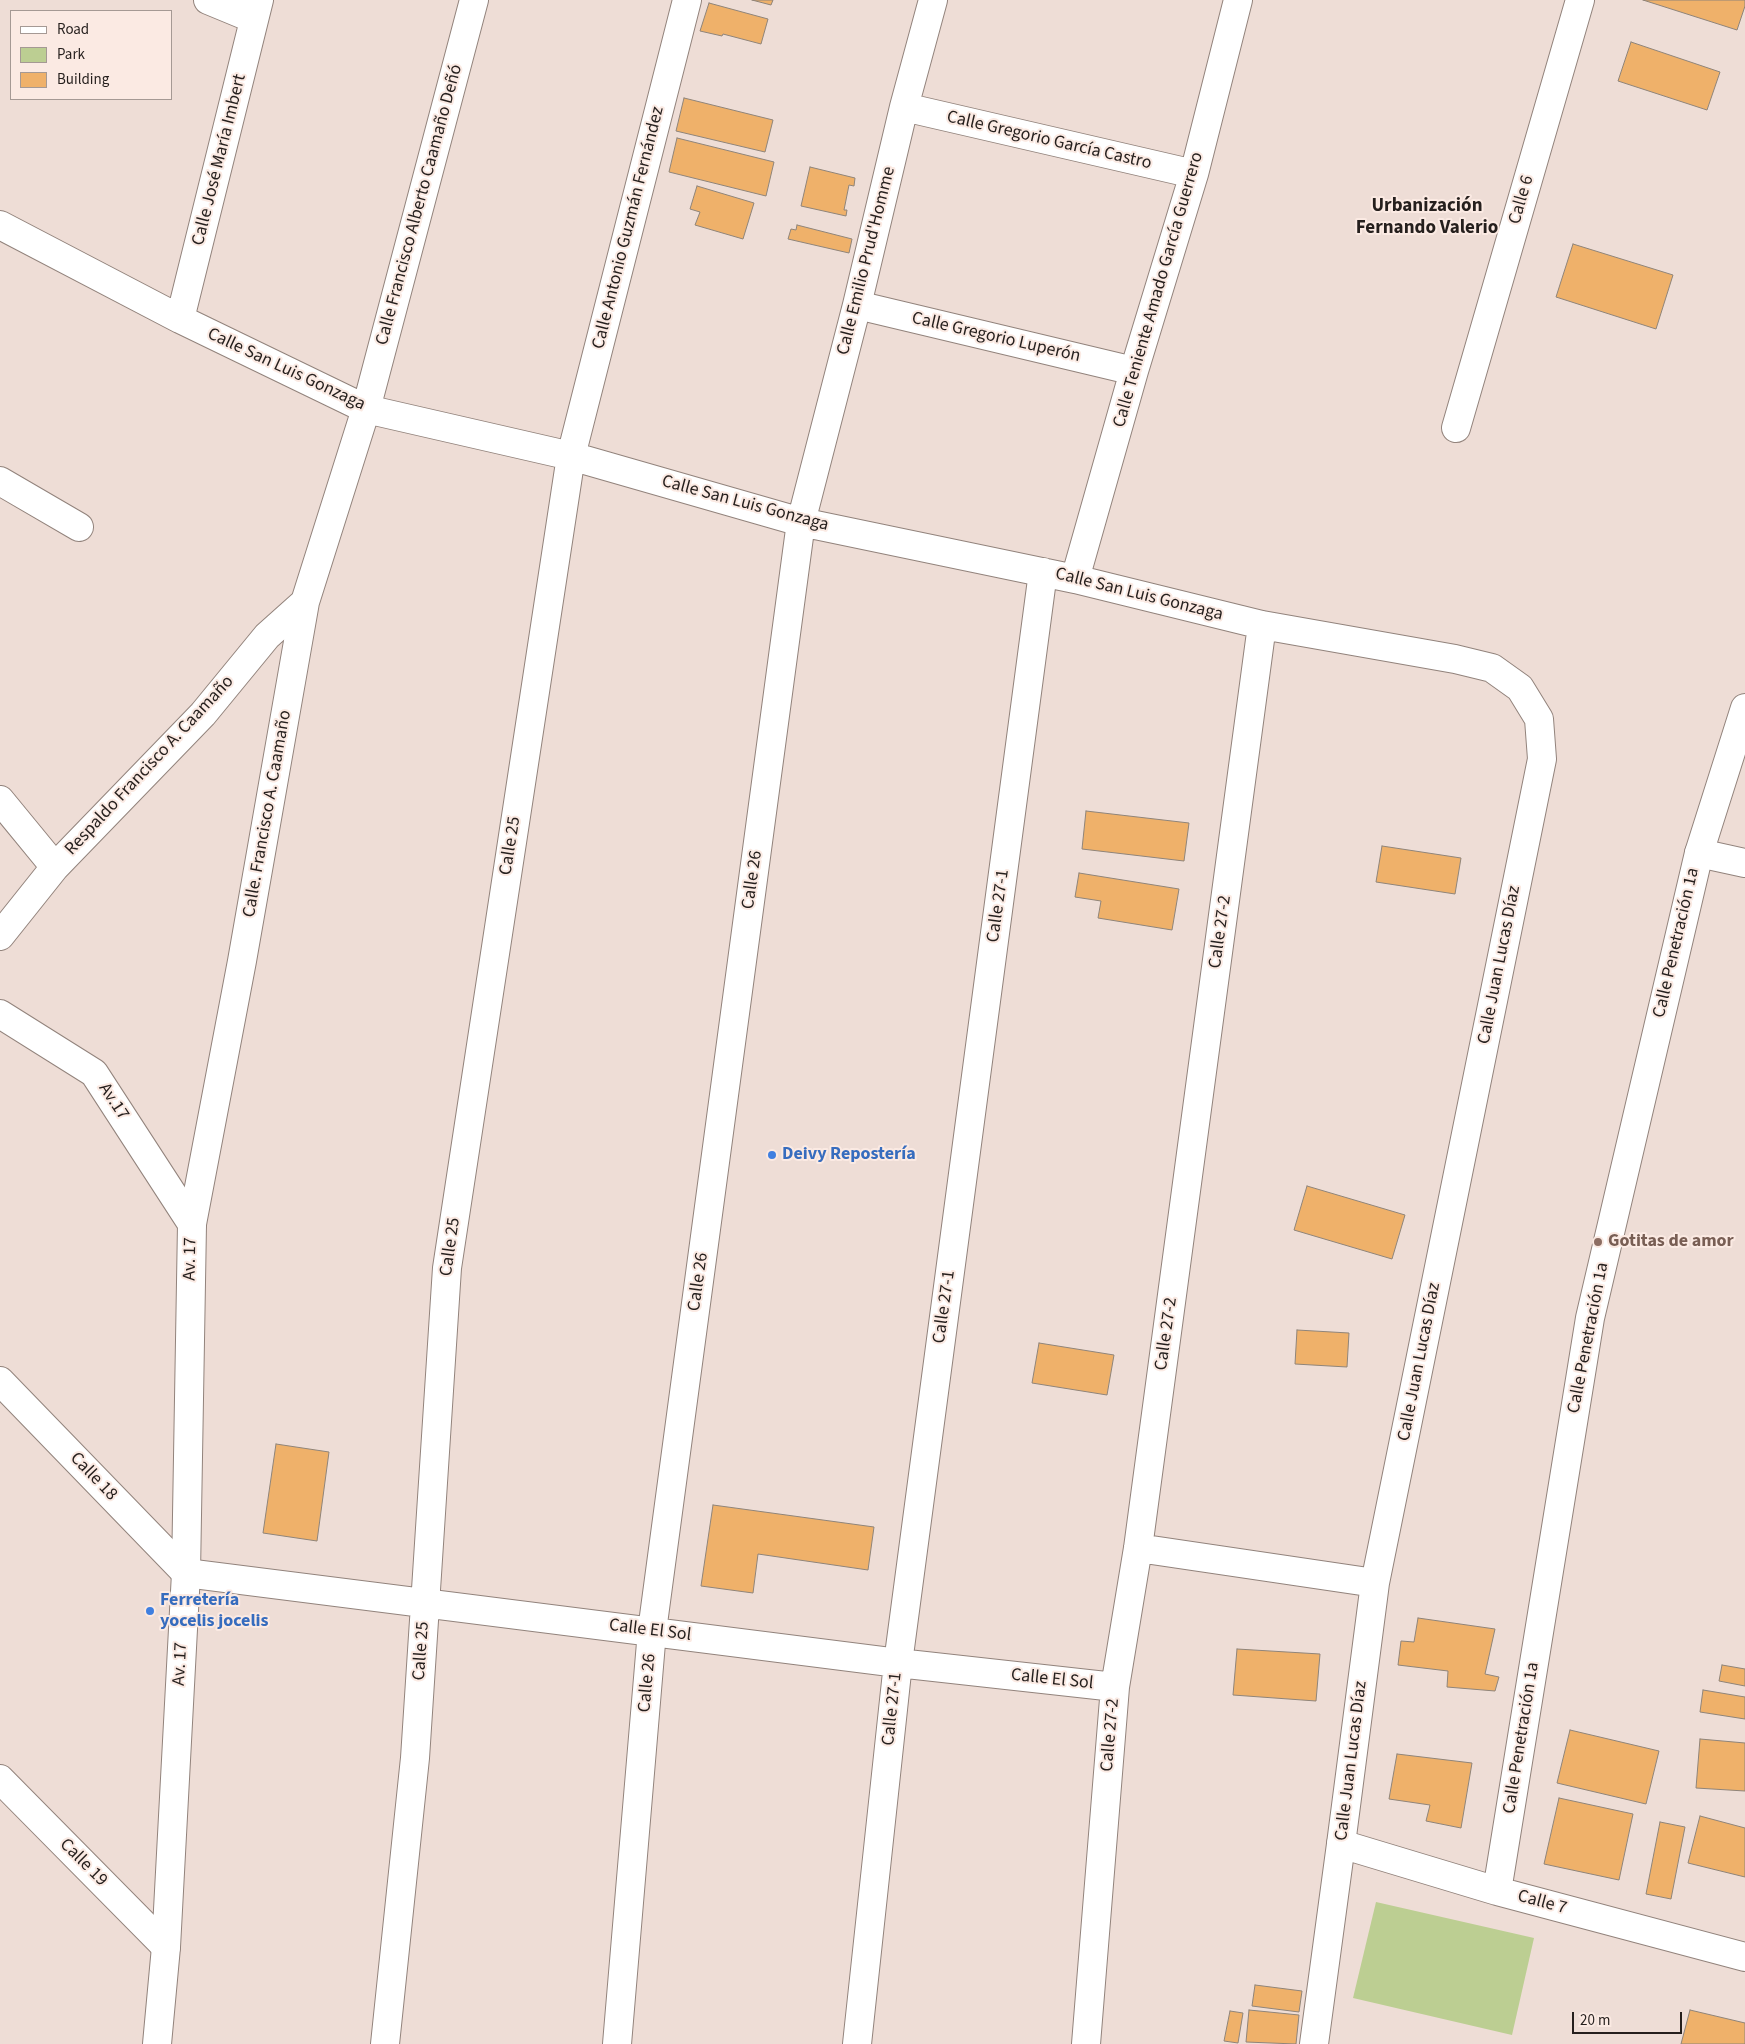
<!DOCTYPE html>
<html>
<head>
<meta charset="utf-8">
<style>
  body { margin:0 }
  #map { position:relative; width:1745px; height:2044px; overflow:hidden; background:#eeddd6; font-family:"Source Sans 3",sans-serif }
  canvas { display:block }
  .legend { position:absolute; left:10px; top:10px; width:162px; height:90px; box-sizing:border-box; background:#fbeae3; border:1px solid #a59994; margin:0; padding:6px 9px; list-style:none; font-size:15px; color:#251f1d }
  .legend li { display:flex; align-items:center; gap:10px; height:25px }
  .legend b { width:25px; border:1px solid #a59994 }
  .scale { position:absolute; left:1572px; top:2012px; width:110px; height:22px; box-sizing:border-box; border:2px solid #251f1d; border-top:0; padding-left:6px; font-size:15px; line-height:18px; white-space:nowrap; color:#251f1d; -webkit-text-stroke:4px #fbeae3; paint-order:stroke }
</style>
</head>
<body>
<div id="map">
<canvas width="1745" height="2044"></canvas>
<ul class="legend">
<li><b style="height:6px;background:#fff"></b>Road</li>
<li><b style="height:14px;background:#bcce92"></b>Park</li>
<li><b style="height:14px;background:#efb16a"></b>Building</li>
</ul>
<div class="scale">20 m</div>
</div>
<script>
const ctx = document.querySelector('canvas').getContext('2d');
ctx.lineJoin = 'round';
function fill(path, color) { ctx.fillStyle = color; ctx.fill(path, 'evenodd'); }
const toPath = rows => new Path2D(rows.map(r => 'M' + r).join(''));
function trace(path, color, width, dash) { ctx.strokeStyle = color; ctx.lineWidth = width; ctx.lineCap = dash ? 'butt' : 'round'; ctx.setLineDash(dash || []); ctx.stroke(path); }
function drawText(font, color, halo, rows, align = 'center') {
  ctx.font = font + ' "Source Sans 3",sans-serif'; ctx.lineWidth = 4; ctx.setLineDash([]); ctx.textBaseline = 'middle'; ctx.strokeStyle = halo; ctx.fillStyle = color; for (const [text, x, y, turn = 0] of rows) {
    ctx.save(); ctx.translate(x, y); ctx.rotate((+turn || 0) * Math.PI / 180); ctx.textAlign = isNaN(turn) ? turn : align; if (halo) ctx.strokeText(text, 0, 0); ctx.fillText(text, 0, 0); ctx.restore();
  }
}
fill(toPath([
  [1376,1902,1534,1938,1512,2035,1353,1998]
]), '#bcce92');
const building = toPath([
  [752,0,773,0,771,5,752,0],
  [1643,0,1745,0,1745,6,1737,30,1643,0],
  [709,3,768,19,761,44,723,34,722,36,700,31,709,3],
  [1631,42,1720,72,1707,110,1618,81,1631,42],
  [684,98,773,120,765,152,676,131,684,98],
  [677,138,774,162,766,196,669,172,677,138],
  [810,167,855,178,854,186,849,185,844,210,847,210,846,216,801,206,810,167],
  [697,186,754,203,743,239,695,225,700,212,690,209,697,186],
  [797,225,852,239,849,253,788,239,791,229,796,230,797,225],
  [1573,244,1673,275,1656,329,1556,297,1573,244],
  [1086,811,1189,823,1184,861,1082,849,1086,811],
  [1382,846,1461,858,1455,894,1376,882,1382,846],
  [1079,873,1179,889,1172,930,1098,918,1101,901,1075,897,1079,873],
  [1307,1186,1405,1215,1392,1259,1294,1230,1307,1186],
  [1297,1330,1349,1333,1347,1367,1295,1364,1297,1330],
  [1039,1343,1114,1355,1107,1395,1032,1383,1039,1343],
  [276,1444,329,1452,317,1541,263,1533,276,1444],
  [713,1505,874,1527,868,1570,758,1554,753,1593,701,1586,713,1505],
  [1418,1618,1495,1629,1485,1674,1499,1677,1495,1691,1447,1687,1448,1671,1398,1665,1401,1641,1414,1642,1418,1618],
  [1237,1649,1320,1654,1316,1701,1233,1695,1237,1649],
  [1722,1665,1745,1669,1745,1686,1719,1681,1722,1665],
  [1703,1690,1745,1697,1745,1719,1700,1712,1703,1690],
  [1570,1730,1659,1751,1646,1804,1557,1783,1570,1730],
  [1700,1739,1745,1743,1745,1791,1696,1788,1700,1739],
  [1397,1754,1472,1763,1461,1828,1426,1821,1430,1805,1389,1799,1397,1754],
  [1559,1798,1633,1814,1619,1880,1544,1864,1559,1798],
  [1700,1816,1745,1828,1745,1877,1688,1863,1700,1816],
  [1660,1822,1685,1827,1671,1899,1646,1894,1660,1822],
  [1255,1985,1302,1991,1299,2012,1252,2006,1255,1985],
  [1249,2010,1299,2015,1296,2044,1246,2042,1249,2010],
  [1690,2010,1745,2023,1745,2044,1681,2044,1690,2010],
  [1230,2011,1243,2013,1238,2043,1224,2041,1230,2011]
]);
fill(building, '#efb16a');
trace(building, '#8f8479', 1);
const minor = toPath([
  [208,0,254,19],
  [904,107,1194,174],
  [0,225,180,319,366,409,571,456,801,522,1075,579,1262,625,1455,659,1492,668,1520,688,1539,719,1542,759,1375,1583,1341,1844],
  [857,305,1134,371],
  [180,319,259,0],
  [1456,428,1580,0],
  [0,481,79,527],
  [1075,579,1134,371,1194,174,1238,0],
  [0,800,55,867],
  [1699,853,1745,863],
  [0,936,55,867,203,714,267,636,305,602],
  [192,1224,242,961,305,602,366,409,474,0],
  [0,1381,186,1573,898,1663,1115,1687],
  [1138,1548,1375,1583],
  [0,1779,166,1947],
  [385,2044,415,1758,447,1268,571,456,687,0],
  [617,2044,652,1631,801,522,857,305,904,107,933,0],
  [857,2044,898,1663,1043,572],
  [1086,2044,1115,1687,1138,1548,1262,625]
]);
const major = toPath([
  [0,1014,94,1073,192,1224,186,1573,166,1947,157,2044],
  [1497,1891,1590,1318,1699,853,1745,708],
  [1314,2044,1341,1844,1497,1891,1745,1957]
]);
trace(minor, '#92837c', 30);
trace(major, '#92837c', 30);
trace(minor, '#fff', 28);
trace(major, '#fff', 28);
for (const [x, y, r, color] of [
  [772,1155,5,"#3f7fe0"],
  [1598,1242,5,"#8d6e63"],
  [150,1611,5,"#3f7fe0"]
]) { const dot = new Path2D(); dot.arc(x, y, r, 0, 2 * Math.PI); ctx.fillStyle = color; ctx.fill(dot); trace(dot, '#fbeae3', 2); }
drawText('18px', '#251f1d', '#fbeae3', [
  ["Calle Gregorio García Castro",1049,141,13],
  ["Calle José María Imbert",220,160,-76],
  ["Calle 6",1522,200,-74],
  ["Calle Francisco Alberto Caamaño Deñó",420,205,-75],
  ["Calle Antonio Guzmán Fernández",629,228,-76],
  ["Calle Emilio Prud'Homme",867,261,-76],
  ["Calle Teniente Amado García Guerrero",1159,290,-74],
  ["Calle Gregorio Luperón",996,338,13],
  ["Calle San Luis Gonzaga",286,370,25],
  ["Calle San Luis Gonzaga",745,504,15],
  ["Calle San Luis Gonzaga",1139,595,14],
  ["Respaldo Francisco A. Caamaño",150,766,-47],
  ["Calle. Francisco A. Caamaño",268,814,-80],
  ["Calle 25",511,846,-81],
  ["Calle 26",753,880,-82],
  ["Calle 27-1",999,906,-82],
  ["Calle 27-2",1221,932,-82],
  ["Calle Penetración 1a",1677,943,-77],
  ["Calle Juan Lucas Díaz",1500,965,-79],
  ["Av.17",113,1102,57],
  ["Calle 25",451,1247,-82],
  ["Av. 17",191,1259,-89],
  ["Calle 26",699,1282,-82],
  ["Calle 27-1",945,1307,-82],
  ["Calle 27-2",1167,1334,-82],
  ["Calle Penetración 1a",1589,1338,-79],
  ["Calle Juan Lucas Díaz",1420,1362,-79],
  ["Calle 18",93,1477,46],
  ["Calle El Sol",650,1631,7],
  ["Calle 25",422,1651,-86],
  ["Av. 17",181,1664,-87],
  ["Calle El Sol",1052,1680,6],
  ["Calle 26",648,1683,-85],
  ["Calle 27-1",893,1709,-84],
  ["Calle 27-2",1111,1735,-85],
  ["Calle Penetración 1a",1522,1738,-81],
  ["Calle Juan Lucas Díaz",1352,1761,-83],
  ["Calle 19",83,1863,45],
  ["Calle 7",1542,1903,15]
]);
drawText('bold 18px', '#366cbe', '#fbeae3', [
  ["Deivy Repostería",782,1155],
  ["Ferretería",160,1601],
  ["yocelis jocelis",160,1622]
], 'left');
drawText('bold 18px', '#785e54', '#fbeae3', [
  ["Gotitas de amor",1608,1242]
], 'left');
drawText('bold 19px', '#251f1d', '#fbeae3', [
  ["Urbanización",1427,207],
  ["Fernando Valerio",1427,229]
]);
</script>
</body>
</html>
